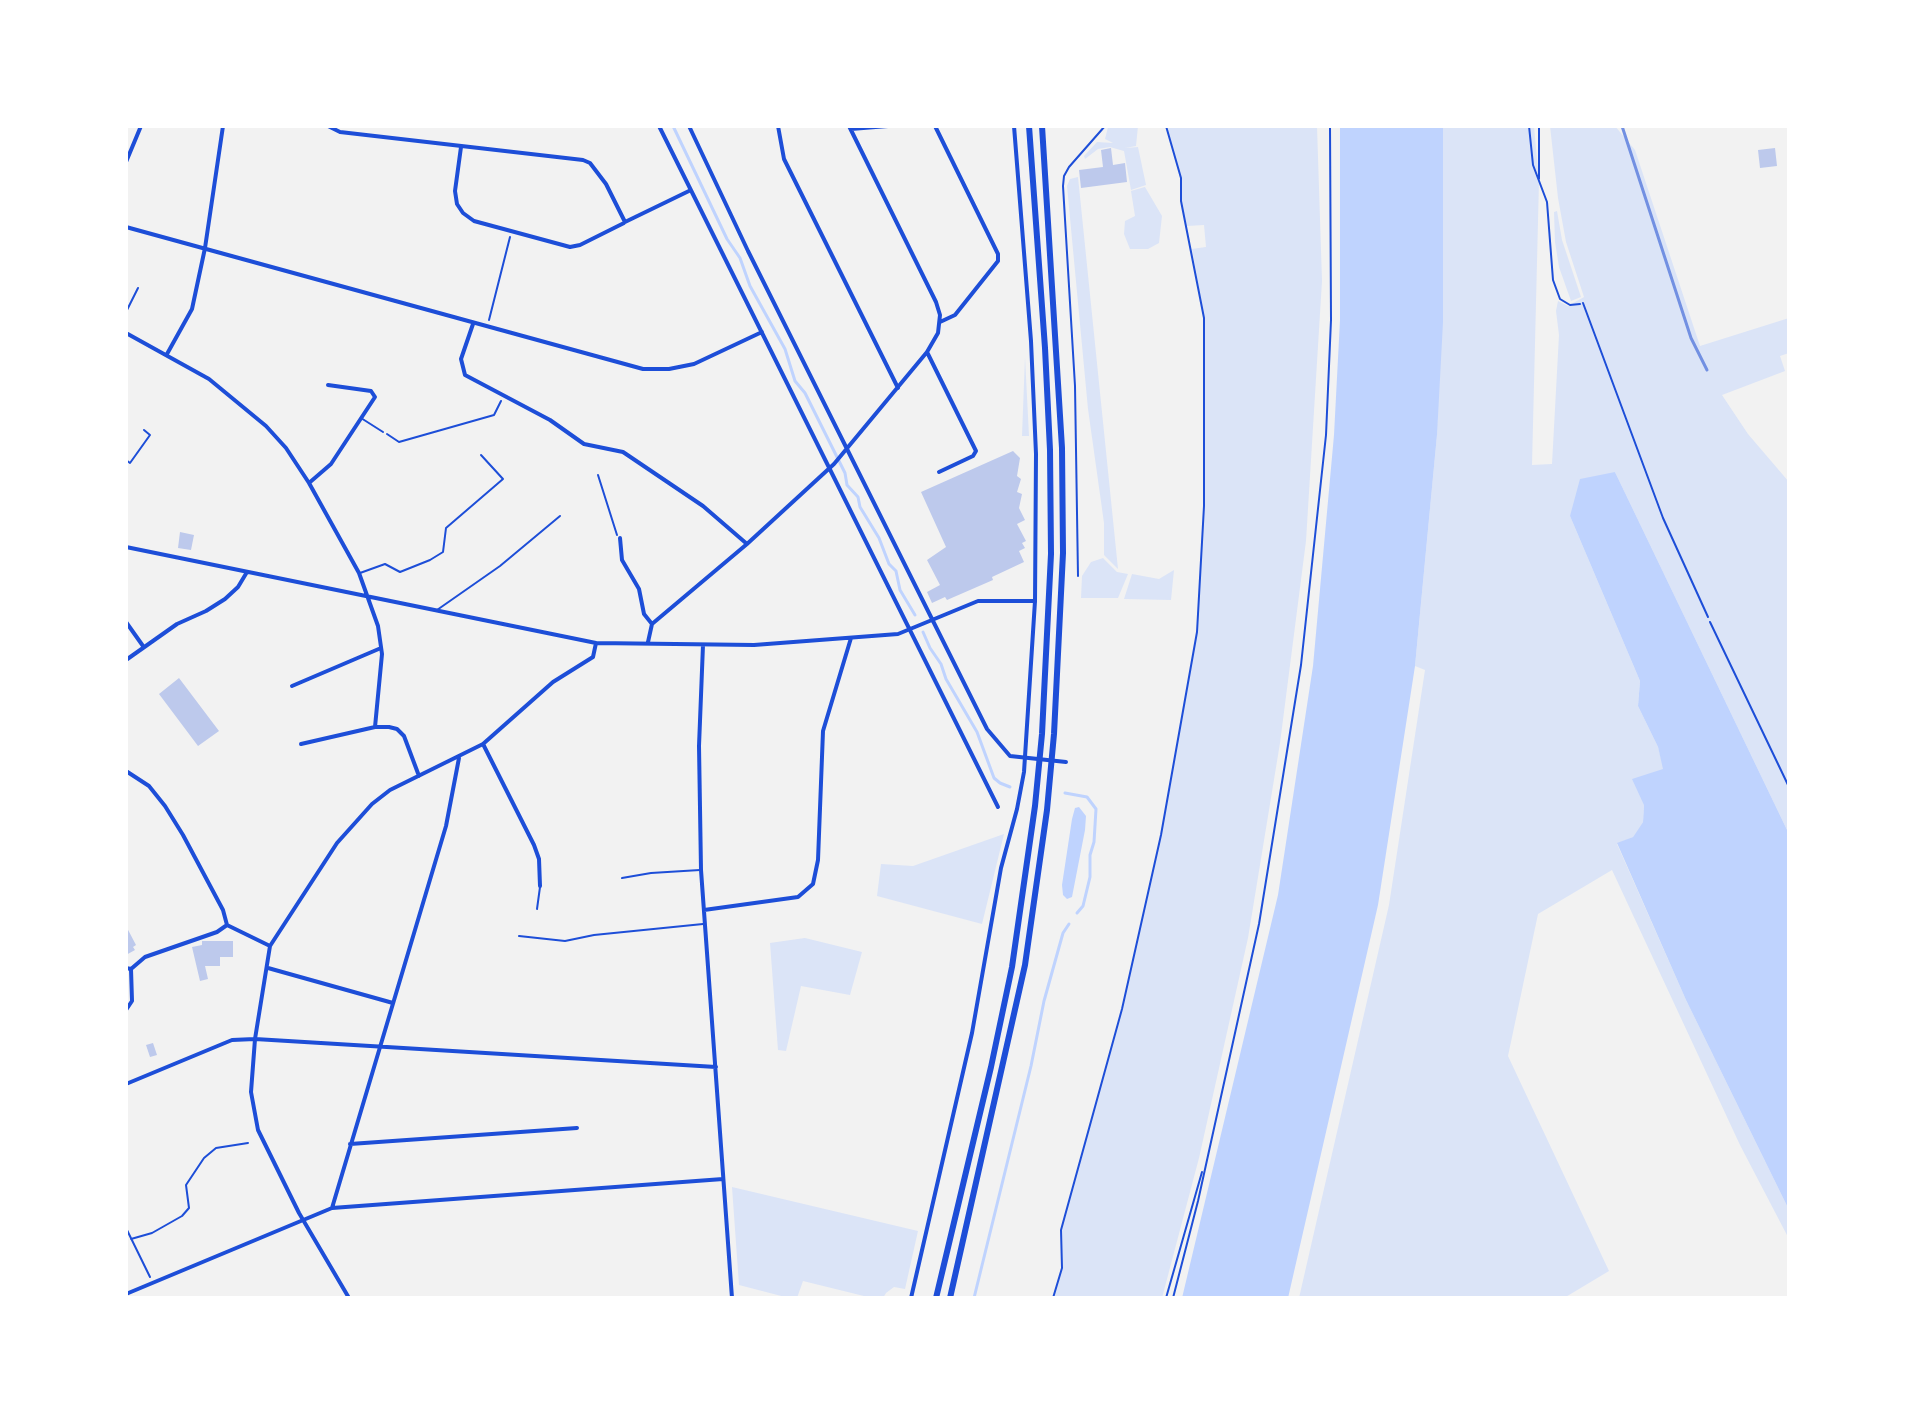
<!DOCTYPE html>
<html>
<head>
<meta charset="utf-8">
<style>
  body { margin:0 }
  #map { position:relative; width:1915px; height:1424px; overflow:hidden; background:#f2f2f2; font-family:"Titillium Web",sans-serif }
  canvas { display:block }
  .frame { position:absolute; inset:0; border:128px solid #fff; pointer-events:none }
</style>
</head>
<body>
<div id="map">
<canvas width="1915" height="1424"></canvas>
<div class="frame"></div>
</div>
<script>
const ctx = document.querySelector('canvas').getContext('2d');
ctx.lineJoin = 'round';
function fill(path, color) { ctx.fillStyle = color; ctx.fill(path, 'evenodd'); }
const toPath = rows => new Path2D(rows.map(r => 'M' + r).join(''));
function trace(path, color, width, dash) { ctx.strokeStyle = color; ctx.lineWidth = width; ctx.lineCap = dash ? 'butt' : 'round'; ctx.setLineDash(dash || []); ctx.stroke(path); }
fill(toPath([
  [1111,126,1138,126,1136,146,1125,148,1138,147,1146,185,1131,190,1124,151,1110,147,1098,149,1085,159,1084,156,1097,142,1113,143,1105,139,1108,127],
  [1166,126,1317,126,1322,281,1306,541,1280,743,1248,938,1199,1158,1162,1298,1053,1298,1062,1268,1061,1230,1122,1009,1161,835,1197,632,1204,506,1205,348,1204,318,1192,249,1206,247,1204,225,1187,226,1181,201,1180,178],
  [1442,126,1534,126,1539,181,1532,465,1552,464,1559,335,1556,311,1558,301,1568,306,1584,297,1566,242,1558,198,1550,126,1615,126,1635,150,1700,346,1789,318,1789,353,1780,356,1785,371,1722,395,1748,434,1789,482,1789,834,1615,472,1570,516,1640,681,1638,706,1658,747,1664,769,1644,805,1643,822,1633,837,1617,844,1686,1000,1789,1210,1789,1239,1740,1145,1612,870,1538,914,1508,1056,1609,1271,1564,1298,1299,1298,1389,905,1425,670,1415,666,1437,435],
  [1078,177,1118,569,1104,555,1104,523,1088,409,1067,186,1070,179],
  [1145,187,1162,216,1159,243,1148,249,1130,249,1124,234,1125,221,1135,216,1131,191],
  [1557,211,1562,240,1581,297,1571,301,1559,267,1555,242,1554,212],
  [1025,357,1029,436,1022,436],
  [1103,558,1117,572,1128,574,1118,598,1081,598,1082,576,1091,562],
  [1174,570,1171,600,1124,599,1132,574,1159,579],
  [1004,834,982,924,877,896,881,864,913,866],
  [805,938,862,952,850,995,801,986,786,1051,778,1050,770,943],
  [732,1187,918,1231,905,1289,894,1287,886,1293,883,1298,872,1298,803,1281,797,1298,789,1298,739,1285]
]), '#dbe4f7');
fill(toPath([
  [1340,126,1443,126,1443,322,1437,435,1415,666,1378,905,1288,1298,1182,1298,1278,895,1313,666,1334,435,1340,320],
  [1615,472,1789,834,1789,1210,1686,1000,1617,843,1633,837,1643,822,1644,805,1632,779,1663,769,1658,747,1638,706,1640,681,1570,516,1580,479],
  [1079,807,1086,816,1085,830,1072,897,1067,899,1063,895,1062,885,1072,819,1075,808]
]), '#bfd3fe');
trace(toPath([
  [673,126,727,239,740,258,750,286,785,349,795,381,805,393,845,473,847,485,858,497,860,507,879,538,889,564,896,571,900,590,915,615],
  [923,632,930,648,941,664,946,679,977,732,994,778,1000,783,1010,787],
  [1065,793,1087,797,1096,809,1094,842,1090,855,1090,877,1083,906,1077,913],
  [974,1298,1031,1066,1044,1001,1063,933,1069,924]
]), '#bfd3fe', 3);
fill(toPath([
  [1111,148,1113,165,1125,163,1127,182,1081,188,1079,170,1103,167,1101,150],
  [1775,148,1777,166,1760,168,1758,150],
  [1013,451,1020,458,1017,476,1021,479,1017,492,1022,494,1019,508,1025,520,1017,524,1026,541,1022,543,1025,548,1019,551,1024,562,992,577,993,580,947,600,945,597,932,603,927,592,940,585,927,560,946,547,921,492],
  [180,532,194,535,191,550,178,548],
  [179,678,219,731,198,746,159,694],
  [126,926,136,945,133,947,135,950,126,955],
  [202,941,233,941,233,957,220,957,220,966,205,966,208,979,200,981,192,947,202,945],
  [153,1043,157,1055,150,1057,146,1045]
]), '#bdc9ec');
trace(toPath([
  [1529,126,1533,165,1547,202,1553,280,1560,299,1570,305,1580,304],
  [1539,179,1539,126],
  [489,320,510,237],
  [387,434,399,442,494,415,501,401],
  [126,460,130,463,150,435,144,430],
  [598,475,617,535],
  [1710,622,1789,787],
  [126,1228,150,1277],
  [131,1239,152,1233,182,1216,189,1208,186,1185,204,1158,216,1148,248,1143],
  [1053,1298,1062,1268,1061,1230,1122,1009,1161,835,1197,632,1204,506,1204,318,1181,201,1181,178,1166,126],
  [1166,1298,1202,1172],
  [1173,1298,1198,1201,1259,924,1301,665,1326,435,1331,320,1330,126]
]), '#1d4ed8', 2);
trace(toPath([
  [1583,303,1663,518,1708,617],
  [126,312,138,288],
  [361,418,383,432],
  [360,573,385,564,400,572,430,560,443,552,446,528,503,479,481,455],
  [1078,576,1075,386,1063,186,1064,176,1069,167,1105,126],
  [437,610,500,566,560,516],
  [622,878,651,873,700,870],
  [537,909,540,887],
  [519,936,565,941,594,935,703,924]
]), '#1d4ed8', 2);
trace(toPath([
  [328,126,340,132,583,160,590,163,606,184,625,222,691,190],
  [659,126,998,807],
  [689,126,748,251,987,729,1010,756,1066,762],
  [778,126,784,159,898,388],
  [935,126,998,254,998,261,955,315,940,322],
  [851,129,888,126],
  [461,147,455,191,457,204,463,213,474,221,570,247,580,245,624,223],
  [126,162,141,126],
  [126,227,643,369,669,369,694,364,762,332],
  [473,324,461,359,465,375,550,420,584,444,623,452,703,506,747,544],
  [126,333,209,379,266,426,286,448,309,483,359,573,378,626,382,654,375,727,389,727,397,729,404,736,419,776],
  [927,352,976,451,973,456,939,472],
  [167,354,192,309,205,248,223,126],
  [309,483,331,464,375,397,371,391,328,385],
  [620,538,622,560,639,589,644,614,652,624],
  [126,547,596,643,754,645,898,634,978,601,1035,601],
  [126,622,143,646],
  [648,642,652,624,747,544,834,464,927,352,938,333,940,315,936,302,849,126],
  [703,645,699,746,701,870,732,1298],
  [126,660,177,624,206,611,225,599,238,587,247,572],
  [292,686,381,648],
  [301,744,375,727],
  [483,744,534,845,539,859,540,886],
  [126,771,149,786,165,806,183,835,223,910,227,925],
  [704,910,798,897,813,884,818,860,823,731,851,638],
  [227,925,270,946],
  [126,968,131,969,145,957,217,932,227,925],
  [268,968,393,1003],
  [126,1010,132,1001,131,969],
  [126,1084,232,1040,255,1039,270,946,337,843,372,804,390,790,483,744,553,682,593,657,596,643],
  [350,1144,577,1128],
  [332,1208,446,826,459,758],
  [126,1294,332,1208,723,1179],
  [349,1298,299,1213,258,1130,251,1092,255,1039,716,1067]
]), '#1d4ed8', 4);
trace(toPath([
  [911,1298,972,1033,1001,868,1017,809,1024,772,1035,601,1036,454,1031,341,1014,126]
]), '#1d4ed8', 4);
trace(toPath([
  [936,1298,991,1067,1012,967,1035,806,1042,734,1051,554,1050,450,1045,348,1029,126],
  [950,1298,1025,965,1047,810,1054,734,1063,553,1062,448,1042,126]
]), '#1d4ed8', 6);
trace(toPath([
  [1622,126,1691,338,1707,370]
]), '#7290e2', 3);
</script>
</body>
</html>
